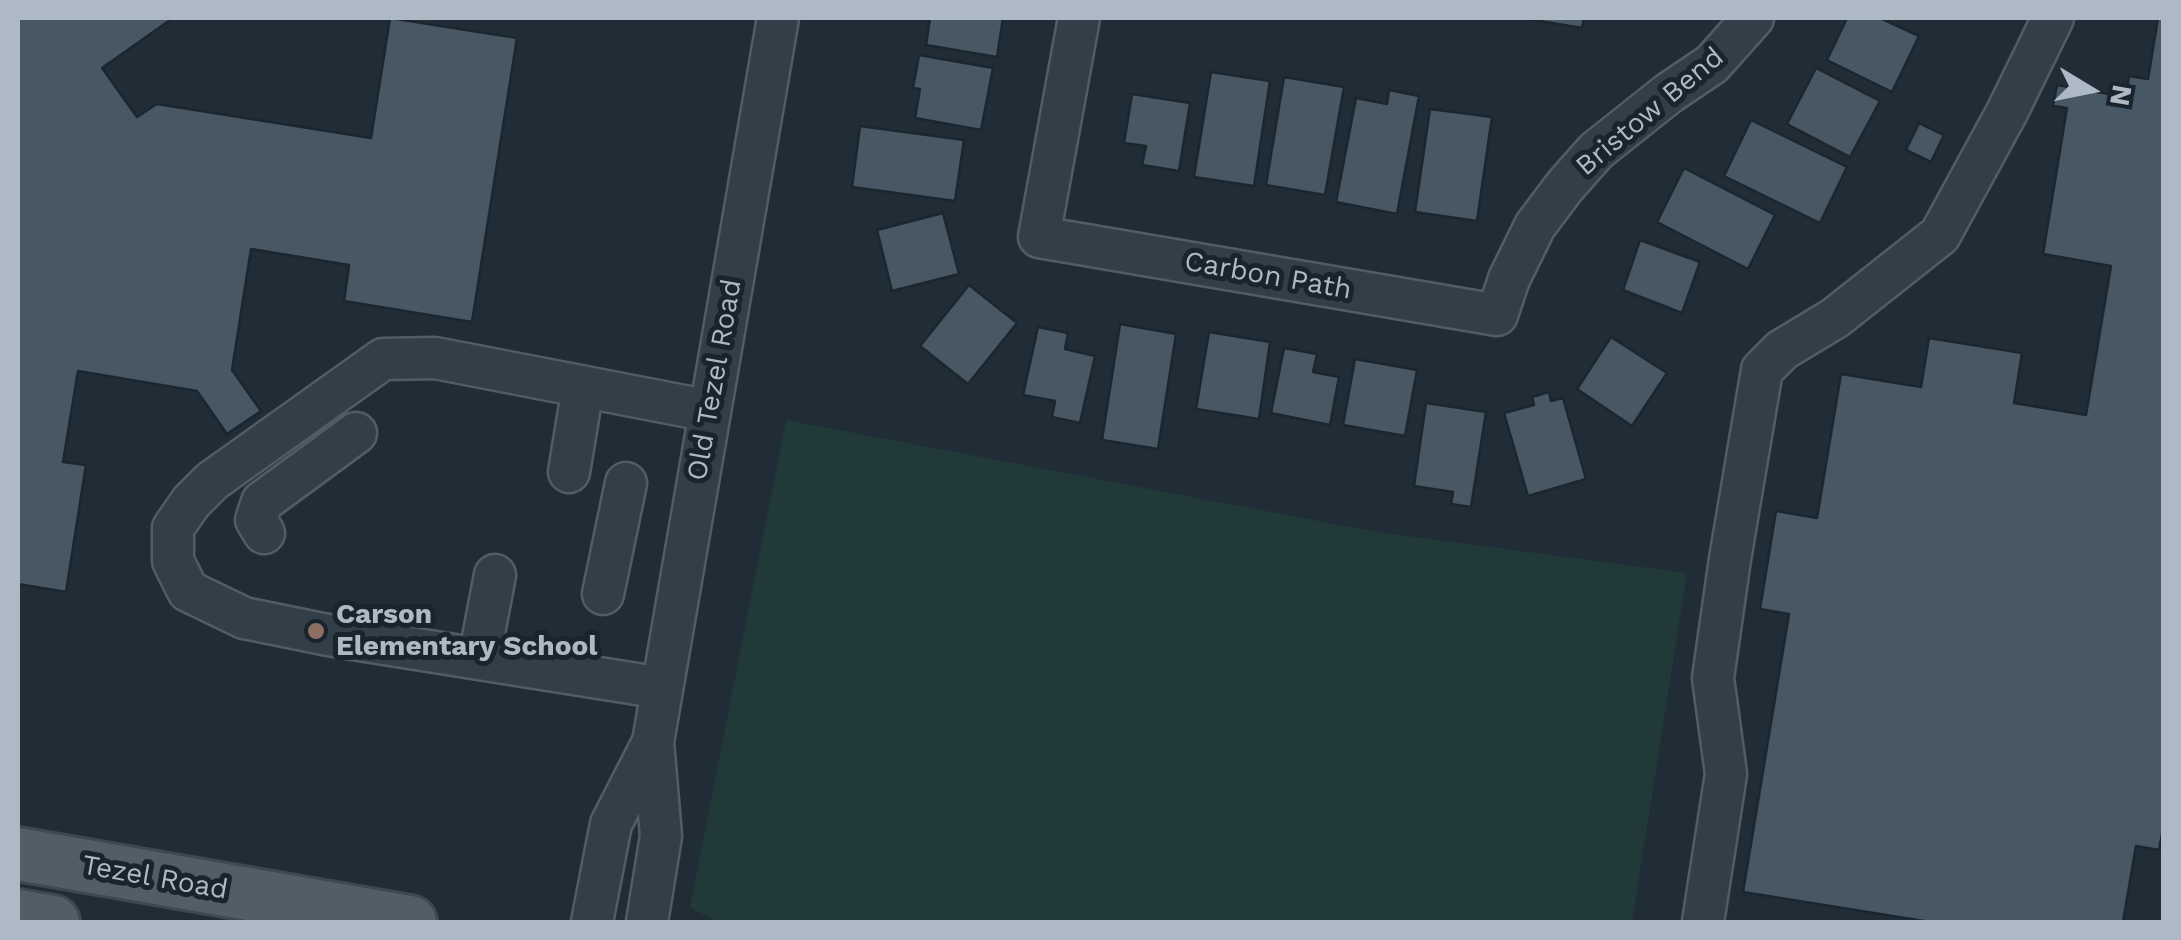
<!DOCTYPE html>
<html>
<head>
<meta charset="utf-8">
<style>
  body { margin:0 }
  #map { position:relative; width:2181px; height:940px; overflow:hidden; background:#202d37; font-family:"Work Sans",sans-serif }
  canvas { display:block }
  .frame { position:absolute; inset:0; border:20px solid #adbac5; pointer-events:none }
  .north { position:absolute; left:2041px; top:40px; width:100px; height:100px; -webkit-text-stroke:8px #19242c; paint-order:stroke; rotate:100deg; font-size:28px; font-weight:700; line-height:40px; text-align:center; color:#adbac5 }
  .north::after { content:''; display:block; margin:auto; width:35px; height:45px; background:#adbac5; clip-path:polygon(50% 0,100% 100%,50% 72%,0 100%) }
</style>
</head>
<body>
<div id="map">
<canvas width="2181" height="940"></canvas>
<div class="frame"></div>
<div class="north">N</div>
</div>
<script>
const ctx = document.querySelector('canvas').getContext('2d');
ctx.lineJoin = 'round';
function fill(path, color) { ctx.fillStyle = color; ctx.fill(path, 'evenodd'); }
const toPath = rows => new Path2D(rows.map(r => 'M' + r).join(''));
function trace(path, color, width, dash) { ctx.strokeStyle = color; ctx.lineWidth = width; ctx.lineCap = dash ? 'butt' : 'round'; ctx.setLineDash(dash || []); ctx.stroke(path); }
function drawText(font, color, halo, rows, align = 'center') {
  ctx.font = font + ' "Work Sans",sans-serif'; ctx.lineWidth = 10; ctx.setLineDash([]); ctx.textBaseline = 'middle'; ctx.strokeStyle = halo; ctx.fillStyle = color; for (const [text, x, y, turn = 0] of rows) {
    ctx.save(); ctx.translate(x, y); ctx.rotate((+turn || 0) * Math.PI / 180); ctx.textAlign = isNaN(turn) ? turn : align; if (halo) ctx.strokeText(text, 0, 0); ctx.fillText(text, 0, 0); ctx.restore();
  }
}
fill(toPath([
  [786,420,1377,532,1687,573,1632,922,717,922,690,907]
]), '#213938');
const building = toPath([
  [18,18,173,18,102,68,137,117,157,104,371,138,390,18,517,38,472,322,344,301,349,265,251,249,232,370,261,411,227,434,197,391,78,371,63,462,86,465,66,592,18,584,18,18],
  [930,18,1003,18,997,57,926,45,930,18],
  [1522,18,1584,18,1582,28,1522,18],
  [1847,18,1880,18,1919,36,1892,92,1827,60,1847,18],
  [2158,18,2164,18,2164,823,2159,850,2136,846,2123,922,1930,922,1743,892,1789,614,1760,609,1776,511,1817,518,1841,374,1921,387,1929,338,2022,353,2014,403,2086,415,2111,266,2043,254,2067,108,2053,106,2057,85,2126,97,2129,76,2148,79,2158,18],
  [919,55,993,68,981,130,915,118,920,89,913,88,919,55],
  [1816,68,1880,101,1850,157,1787,124,1816,68],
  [1211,72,1270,81,1254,186,1194,177,1211,72],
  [1284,77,1344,87,1325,195,1266,185,1284,77],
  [1389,90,1419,96,1397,214,1336,202,1356,98,1387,104,1389,90],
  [1132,94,1190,103,1179,171,1142,165,1146,146,1124,143,1132,94],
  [1430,109,1492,117,1477,221,1415,212,1430,109],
  [1751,120,1847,167,1820,223,1724,176,1751,120],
  [1919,123,1944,135,1931,162,1906,150,1919,123],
  [860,126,964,140,955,201,852,187,860,126],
  [1684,168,1775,215,1748,269,1657,222,1684,168],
  [943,213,959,274,892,291,877,230,943,213],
  [1640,240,1700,262,1682,313,1623,290,1640,240],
  [969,285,1017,323,968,384,920,346,969,285],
  [1120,324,1176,334,1158,449,1102,440,1120,324],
  [1038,327,1068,333,1065,349,1095,356,1080,423,1052,417,1055,401,1023,395,1038,327],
  [1209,332,1270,342,1259,419,1196,409,1209,332],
  [1611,337,1667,373,1632,426,1577,389,1611,337],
  [1284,348,1317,354,1313,372,1339,377,1330,425,1271,413,1284,348],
  [1355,359,1417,370,1405,436,1343,425,1355,359],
  [1549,392,1551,401,1563,398,1586,479,1528,496,1504,413,1534,405,1532,397,1549,392],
  [1426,403,1486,412,1471,507,1451,504,1453,492,1414,486,1426,403]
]);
fill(building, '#475864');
trace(building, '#1b262e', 2.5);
const minor = toPath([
  [1079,18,1039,237,1497,315,1509,279,1535,226,1565,186,1596,151,1669,93,1712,64,1753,18],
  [569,472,583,387],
  [264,533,256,520,262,502,356,433],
  [603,594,626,483],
  [479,659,495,575],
  [662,688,328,635,244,618,188,591,173,561,173,528,191,502,212,481,383,359,435,358,710,411],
  [592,922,611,824,653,742],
  [647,922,661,836,653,742,778,18],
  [1703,922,1726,774,1713,678,1730,559,1762,370,1782,350,1835,318,1940,235,2007,112,2053,18]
]);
const major = toPath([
  [18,854,410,922],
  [18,916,53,922]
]);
trace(minor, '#515d66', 45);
trace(major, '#3d4851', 58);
trace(minor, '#333f48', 40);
trace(major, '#515e68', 52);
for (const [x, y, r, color] of [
  [316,631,10,"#8d6e63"]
]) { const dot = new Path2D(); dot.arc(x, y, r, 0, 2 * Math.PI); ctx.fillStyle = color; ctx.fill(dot); trace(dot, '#19242c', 4); }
drawText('28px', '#adbac5', '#19242c', [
  ["Bristow Bend",1650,112,-40],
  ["Carbon Path",1268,276,10],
  ["Old Tezel Road",715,380,-80],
  ["Tezel Road",155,878,10]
]);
drawText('bold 28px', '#adbac5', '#19242c', [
  ["Carson",336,615],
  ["Elementary School",336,647]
], 'left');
</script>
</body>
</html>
